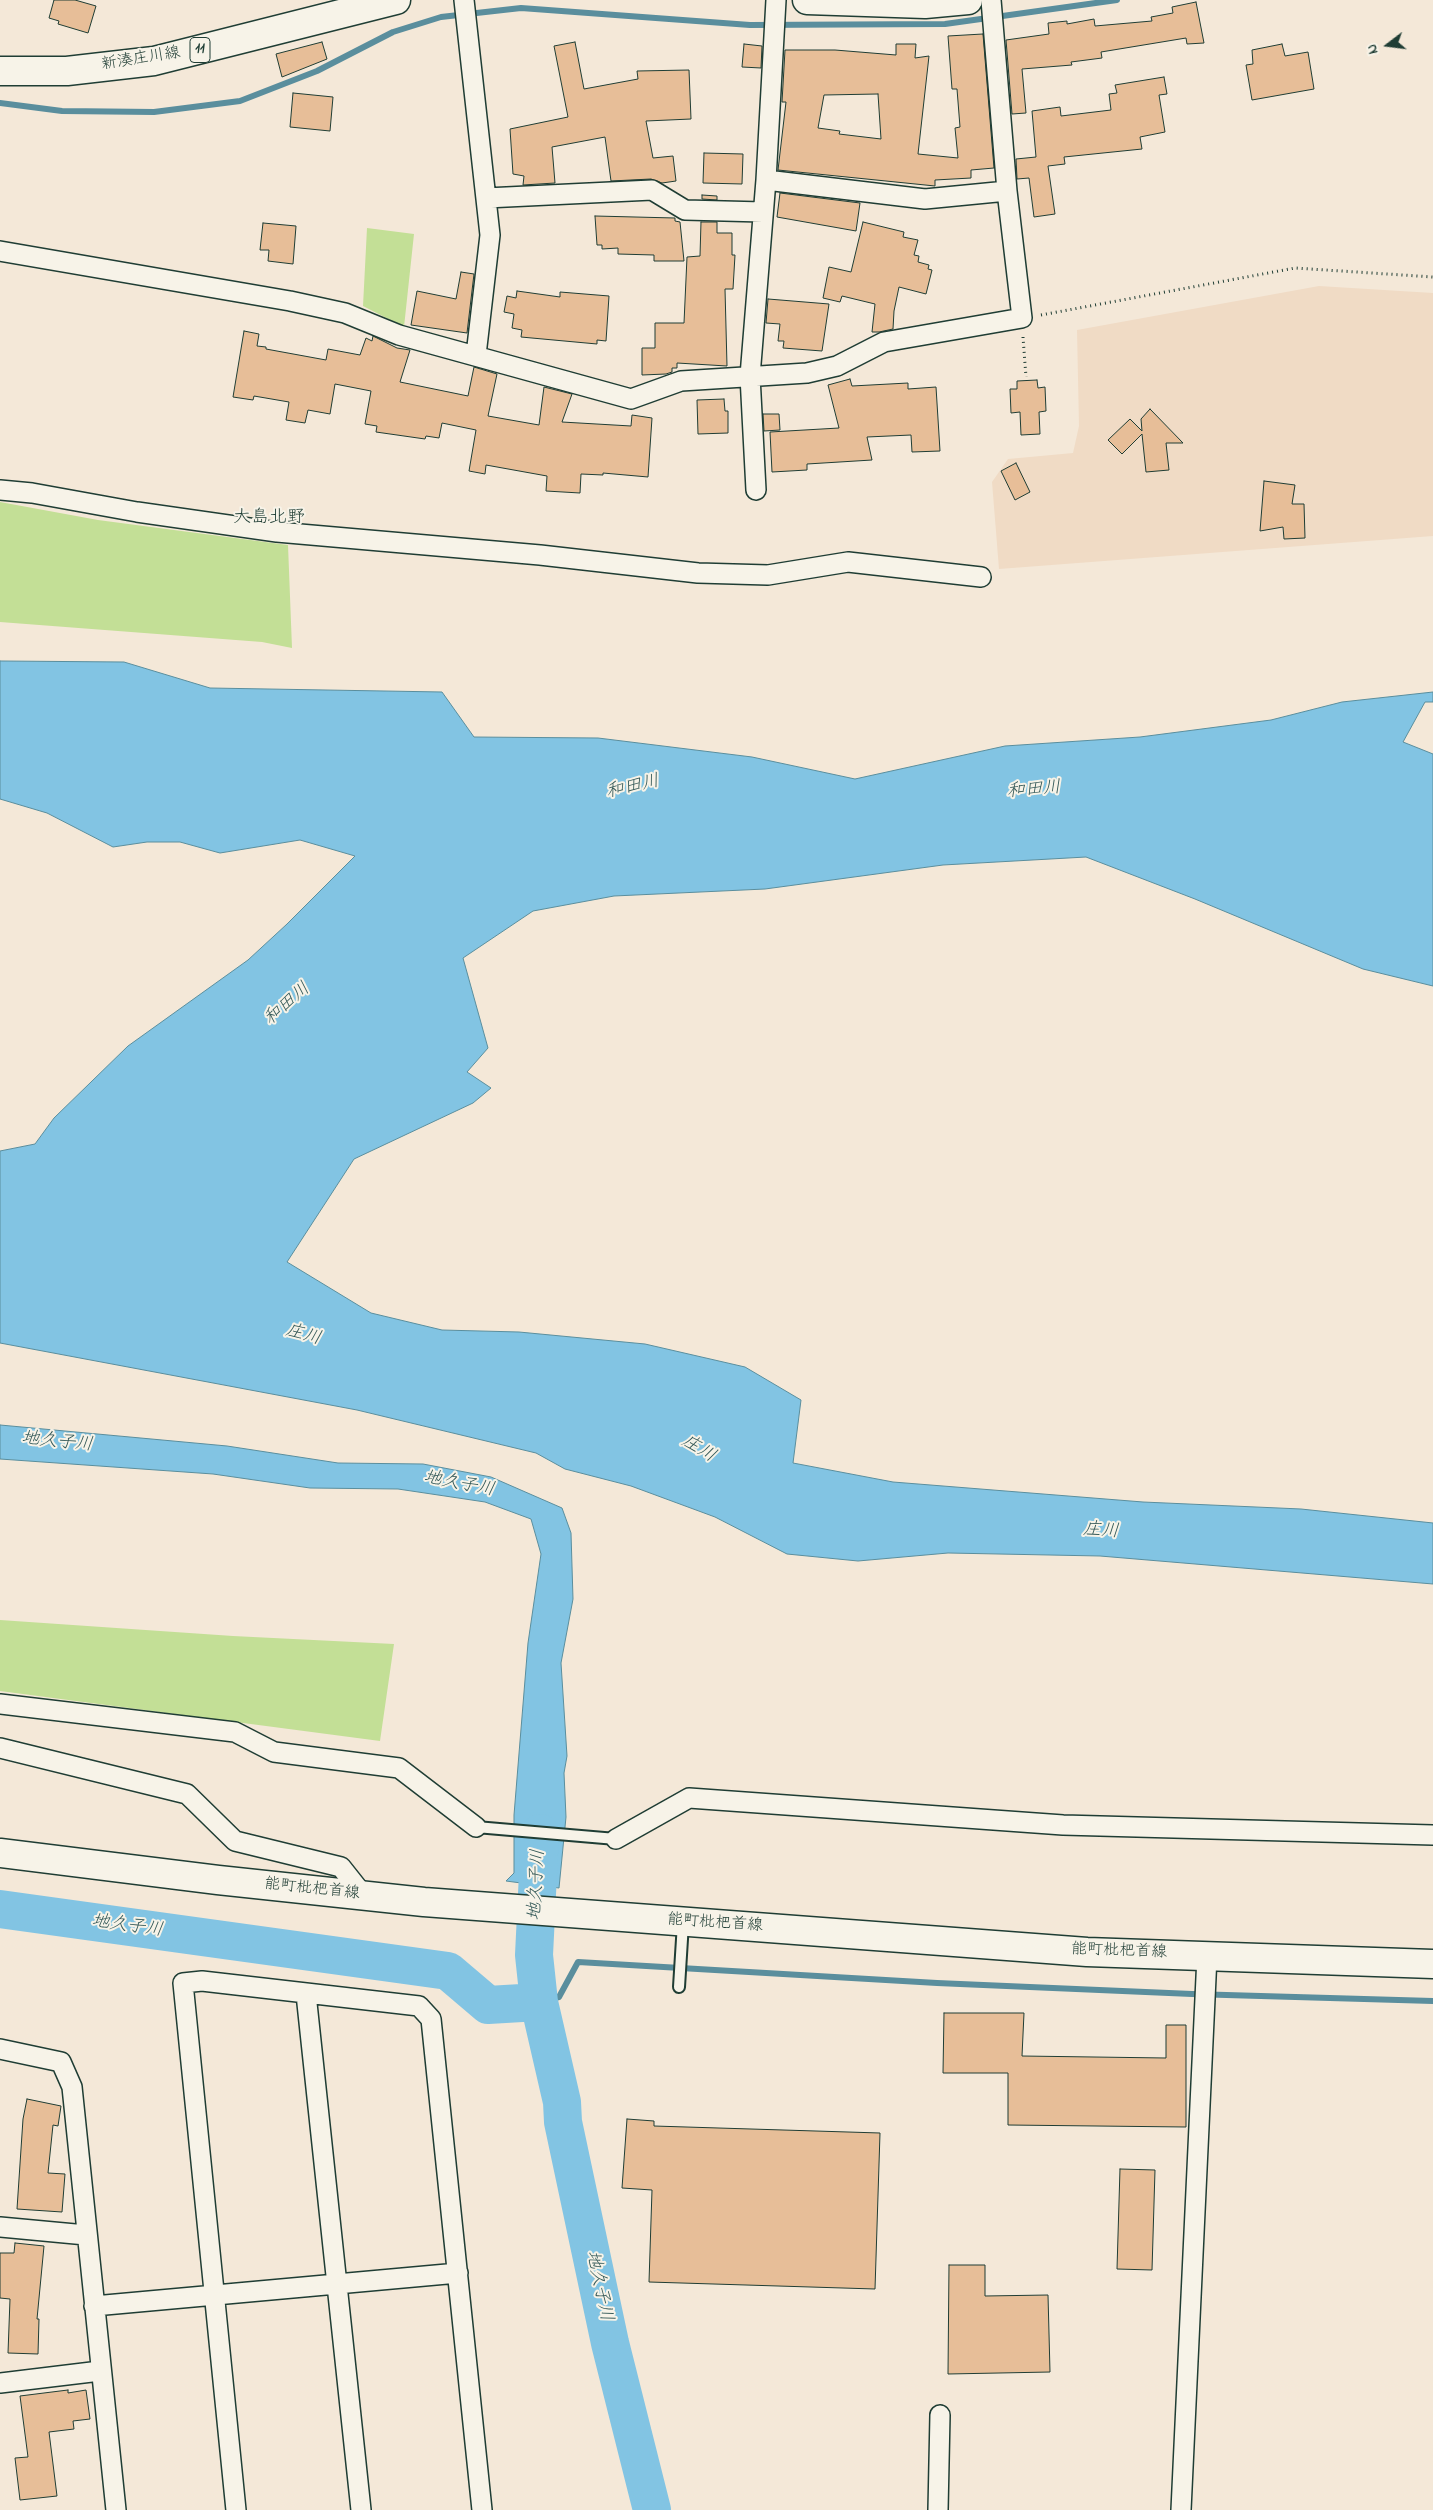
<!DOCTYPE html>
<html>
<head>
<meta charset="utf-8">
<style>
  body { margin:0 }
  #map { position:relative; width:1433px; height:2510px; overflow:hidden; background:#f4e8d8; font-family:"Indie Flower",sans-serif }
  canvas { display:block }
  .north { position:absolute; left:1363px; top:20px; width:50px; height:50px; -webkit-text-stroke:4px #f7f3e8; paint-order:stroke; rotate:255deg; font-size:14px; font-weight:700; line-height:20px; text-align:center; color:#1f3d34 }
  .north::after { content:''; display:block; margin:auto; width:18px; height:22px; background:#1f3d34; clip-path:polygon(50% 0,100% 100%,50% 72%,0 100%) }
</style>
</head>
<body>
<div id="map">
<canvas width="1433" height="2510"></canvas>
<div class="north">N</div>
</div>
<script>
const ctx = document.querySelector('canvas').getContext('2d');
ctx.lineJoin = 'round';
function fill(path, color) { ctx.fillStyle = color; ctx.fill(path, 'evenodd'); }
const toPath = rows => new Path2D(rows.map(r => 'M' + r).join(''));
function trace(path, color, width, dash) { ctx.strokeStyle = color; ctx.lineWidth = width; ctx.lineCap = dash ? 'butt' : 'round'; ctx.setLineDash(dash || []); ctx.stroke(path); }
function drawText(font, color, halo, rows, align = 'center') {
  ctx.font = font + ' "Indie Flower","Klee One",sans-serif'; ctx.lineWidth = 4; ctx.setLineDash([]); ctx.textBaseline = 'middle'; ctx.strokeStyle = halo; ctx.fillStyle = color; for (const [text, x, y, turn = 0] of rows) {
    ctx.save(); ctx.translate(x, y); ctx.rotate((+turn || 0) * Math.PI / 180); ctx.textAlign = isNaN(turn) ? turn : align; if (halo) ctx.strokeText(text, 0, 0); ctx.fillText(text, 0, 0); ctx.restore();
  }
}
fill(toPath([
  [1319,286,1433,293,1433,536,999,569,992,482,1008,459,1073,453,1079,426,1077,330]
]), '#f0dbc5');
fill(toPath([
  [367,228,414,234,404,327,363,306],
  [0,502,98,520,288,545,292,648,262,642,0,622],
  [0,1620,233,1636,394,1644,380,1741,0,1691]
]), '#c3df96');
const water = toPath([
  [0,661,124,662,210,688,442,692,474,737,598,738,752,757,855,779,1005,746,1140,737,1271,720,1342,702,1433,692,1433,702,1425,702,1403,742,1433,754,1433,986,1363,969,1195,899,1086,857,943,865,765,889,614,896,533,911,463,958,488,1048,467,1072,491,1088,473,1103,354,1159,287,1262,371,1313,442,1330,519,1332,645,1344,745,1367,801,1400,793,1463,893,1482,1143,1502,1301,1509,1433,1523,1433,1584,1100,1556,948,1553,858,1561,787,1554,715,1517,631,1486,565,1469,536,1453,357,1410,0,1343,0,1151,35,1144,54,1118,128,1046,248,960,287,924,355,856,300,840,220,853,180,842,147,842,113,847,47,813,0,799,0,661],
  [0,1425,227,1446,338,1463,423,1464,491,1477,562,1508,571,1533,573,1599,561,1663,567,1756,564,1773,566,1817,559,1888,506,1881,514,1873,514,1815,528,1643,541,1554,531,1519,485,1502,398,1489,310,1488,213,1474,0,1459,0,1425]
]);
fill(water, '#82c4e3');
trace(water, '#5a8e9d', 1);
trace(toPath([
  [0,103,62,111,154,112,240,101,317,71,393,32,441,17,521,8,750,25,945,24,1117,0],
  [539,2002,559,1997,578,1962,937,1983,1192,1994,1433,2001]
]), '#5a8e9d', 6);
trace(toPath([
  [540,1833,534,1955,539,2002,562,2102,563,2122,610,2343,652,2510],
  [0,1909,448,1971,488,2005,539,2002]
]), '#82c4e3', 38);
const building = toPath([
  [54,0,75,0,96,6,88,33,58,24,59,21,49,18,54,0],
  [1196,2,1204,43,1187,44,1186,38,1101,52,1102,58,1071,62,1072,65,1022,69,1026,113,1012,114,1006,40,1049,34,1048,23,1067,21,1067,24,1094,19,1095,26,1152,21,1151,17,1173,13,1172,7,1196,2],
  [983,34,994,168,971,170,971,178,935,180,935,186,778,170,786,102,782,102,785,50,835,50,896,55,896,44,916,44,915,58,929,56,918,154,958,158,955,128,960,127,957,89,952,89,948,36,983,34],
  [878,94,881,139,839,134,840,131,818,128,824,95,878,94],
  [322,42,327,59,282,77,276,54,322,42],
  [575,42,584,89,638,79,637,71,689,70,691,119,646,121,653,158,673,156,676,181,662,183,651,179,611,181,605,137,552,147,555,183,523,185,524,176,513,174,510,129,568,117,554,46,575,42],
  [744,44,762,46,761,68,742,67,744,44],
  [1282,44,1285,56,1308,52,1314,89,1252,100,1246,65,1253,64,1252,50,1282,44],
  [1164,77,1167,94,1159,95,1165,132,1140,137,1142,149,1064,157,1065,164,1048,166,1055,214,1034,217,1029,178,1017,179,1016,159,1036,157,1032,111,1060,107,1061,116,1111,110,1109,94,1117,93,1115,85,1164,77],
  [293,93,333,97,330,131,290,127,293,93],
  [704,153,743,154,742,184,703,183,704,153],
  [780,193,860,203,856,231,777,217,780,193],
  [702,195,717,196,717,200,702,199,702,195],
  [595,216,675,218,675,221,680,222,684,261,654,261,654,255,618,254,618,248,602,249,602,245,597,245,595,216],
  [701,222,717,222,717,233,732,233,732,255,735,255,733,289,725,289,727,366,677,363,677,368,672,368,672,372,666,374,642,375,642,348,655,348,655,323,684,323,687,257,700,256,701,222],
  [863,222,904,232,903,237,918,240,914,255,919,256,918,262,929,265,928,269,932,270,926,294,899,287,894,311,893,329,879,332,872,332,875,304,842,296,840,302,823,298,829,267,851,272,863,222],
  [263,223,296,226,293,264,268,261,269,250,260,250,263,223],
  [461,272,474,274,467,333,411,325,417,291,456,299,461,272],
  [517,291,560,297,560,292,609,296,606,341,597,340,597,344,521,337,522,330,512,328,514,314,504,312,507,296,516,298,517,291],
  [768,299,829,304,822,351,783,348,784,341,778,341,780,324,766,323,768,299],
  [244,331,259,334,257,346,266,347,266,349,326,360,328,349,360,355,366,338,372,341,373,336,397,348,410,350,400,382,468,396,474,367,497,374,488,416,539,425,544,387,572,394,562,422,631,426,632,415,652,418,648,477,603,473,603,475,581,474,580,493,546,491,547,476,486,465,485,474,469,471,476,430,442,423,439,438,426,436,425,439,376,432,377,426,365,424,371,391,335,384,330,414,308,410,305,423,286,420,289,402,254,396,253,400,233,397,244,331],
  [850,379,852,386,908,383,908,389,936,387,940,451,912,452,911,435,867,437,872,460,807,464,807,470,772,472,770,432,839,428,828,385,850,379],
  [1037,380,1038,388,1045,387,1046,411,1039,412,1040,434,1021,435,1020,412,1011,413,1010,389,1017,389,1017,381,1037,380],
  [724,399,725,411,728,411,728,433,698,434,697,400,724,399],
  [1150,409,1183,443,1166,443,1169,470,1146,472,1142,434,1122,454,1108,440,1130,419,1142,431,1141,419,1150,409],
  [763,414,779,414,780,430,764,431,763,414],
  [1016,463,1030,492,1015,500,1001,471,1016,463],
  [1264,481,1295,485,1292,504,1304,504,1305,538,1284,539,1283,527,1260,531,1264,481],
  [944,2013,1024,2013,1022,2056,1166,2058,1166,2025,1186,2025,1186,2127,1008,2125,1008,2073,943,2073,944,2013],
  [27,2099,61,2106,58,2126,53,2125,48,2173,65,2174,62,2212,17,2209,23,2119,27,2099],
  [627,2119,654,2121,654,2126,880,2133,875,2289,649,2282,652,2190,622,2188,627,2119],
  [1120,2169,1155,2170,1152,2270,1117,2269,1120,2169],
  [15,2243,44,2246,37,2319,39,2319,38,2354,8,2353,10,2299,0,2298,0,2253,14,2253,15,2243],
  [949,2265,985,2265,985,2296,1048,2295,1050,2372,948,2374,949,2265],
  [68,2390,68,2393,86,2390,90,2419,73,2421,74,2429,49,2432,57,2496,20,2500,15,2458,28,2457,20,2396,68,2390]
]);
fill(building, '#e7be98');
trace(building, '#1f3d34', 1);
const service = toPath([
  [476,1827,616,1839],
  [679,1987,683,1923]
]);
const minor = toPath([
  [464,0,490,235,476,355],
  [991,0,1007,191],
  [486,198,652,190,685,210,763,212],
  [0,251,290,301,345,313,399,335,631,399,681,381,807,373,837,366,884,342,1022,318,1007,191,925,199,766,180],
  [0,490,32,493,137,512,277,532,540,555,698,573,768,575,848,562,981,577],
  [756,490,750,376,766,180,776,0],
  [0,1704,235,1732,274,1752,399,1768,476,1827],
  [0,1748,187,1794,235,1841,341,1867,364,1896],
  [616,1839,689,1798,1063,1825,1433,1835],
  [306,1994,361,2510],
  [0,2049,61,2062,72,2087,116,2510],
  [0,2227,86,2235],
  [94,2306,458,2273],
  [0,2383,100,2371],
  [236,2510,183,1983,202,1981,419,2006,431,2019,482,2510],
  [938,2510,940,2415],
  [1181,2510,1207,1956]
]);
const secondary = toPath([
  [0,1853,218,1880,424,1902,1087,1952,1433,1964]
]);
const primary = toPath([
  [807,0,925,4,968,0],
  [0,71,67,71,154,61,396,0]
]);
trace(service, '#1f3d34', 14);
trace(minor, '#1f3d34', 22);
trace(secondary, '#1f3d34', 31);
trace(primary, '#1f3d34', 31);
trace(toPath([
  [1041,315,1295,268,1433,277],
  [1023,337,1026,377]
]), '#1f3d34', 3, [1, 4]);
trace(service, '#f7f3e8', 10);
trace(minor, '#f7f3e8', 19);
trace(secondary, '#f7f3e8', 28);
trace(primary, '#f7f3e8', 28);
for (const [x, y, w] of [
  [200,50,20]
]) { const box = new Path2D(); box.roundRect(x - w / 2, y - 12.5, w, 25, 4); ctx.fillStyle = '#f7f3e8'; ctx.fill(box); trace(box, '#1f3d34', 1); }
drawText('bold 15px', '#1f3d34', null, [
  ["11",200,50]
]);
drawText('16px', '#1f3d34', '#f7f3e8', [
  ["新湊庄川線",141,60,-9],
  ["能町枇杷首線",312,1890,6],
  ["能町枇杷首線",715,1924,4],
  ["能町枇杷首線",1119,1952,2]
]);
drawText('18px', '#1f3d34', '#f7f3e8', [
  ["大島北野",269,519]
]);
drawText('italic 18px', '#335857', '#f7f3e8', [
  ["和田川",633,788,-13],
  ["和田川",1034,791,-5],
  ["和田川",288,1005,-41],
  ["庄川",303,1336,15],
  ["地久子川",57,1443,6],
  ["庄川",698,1450,31],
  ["地久子川",459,1485,11],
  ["庄川",1101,1532,4],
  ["地久子川",538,1885,-87],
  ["地久子川",127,1927,8],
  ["地久子川",598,2286,78]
]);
</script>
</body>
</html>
